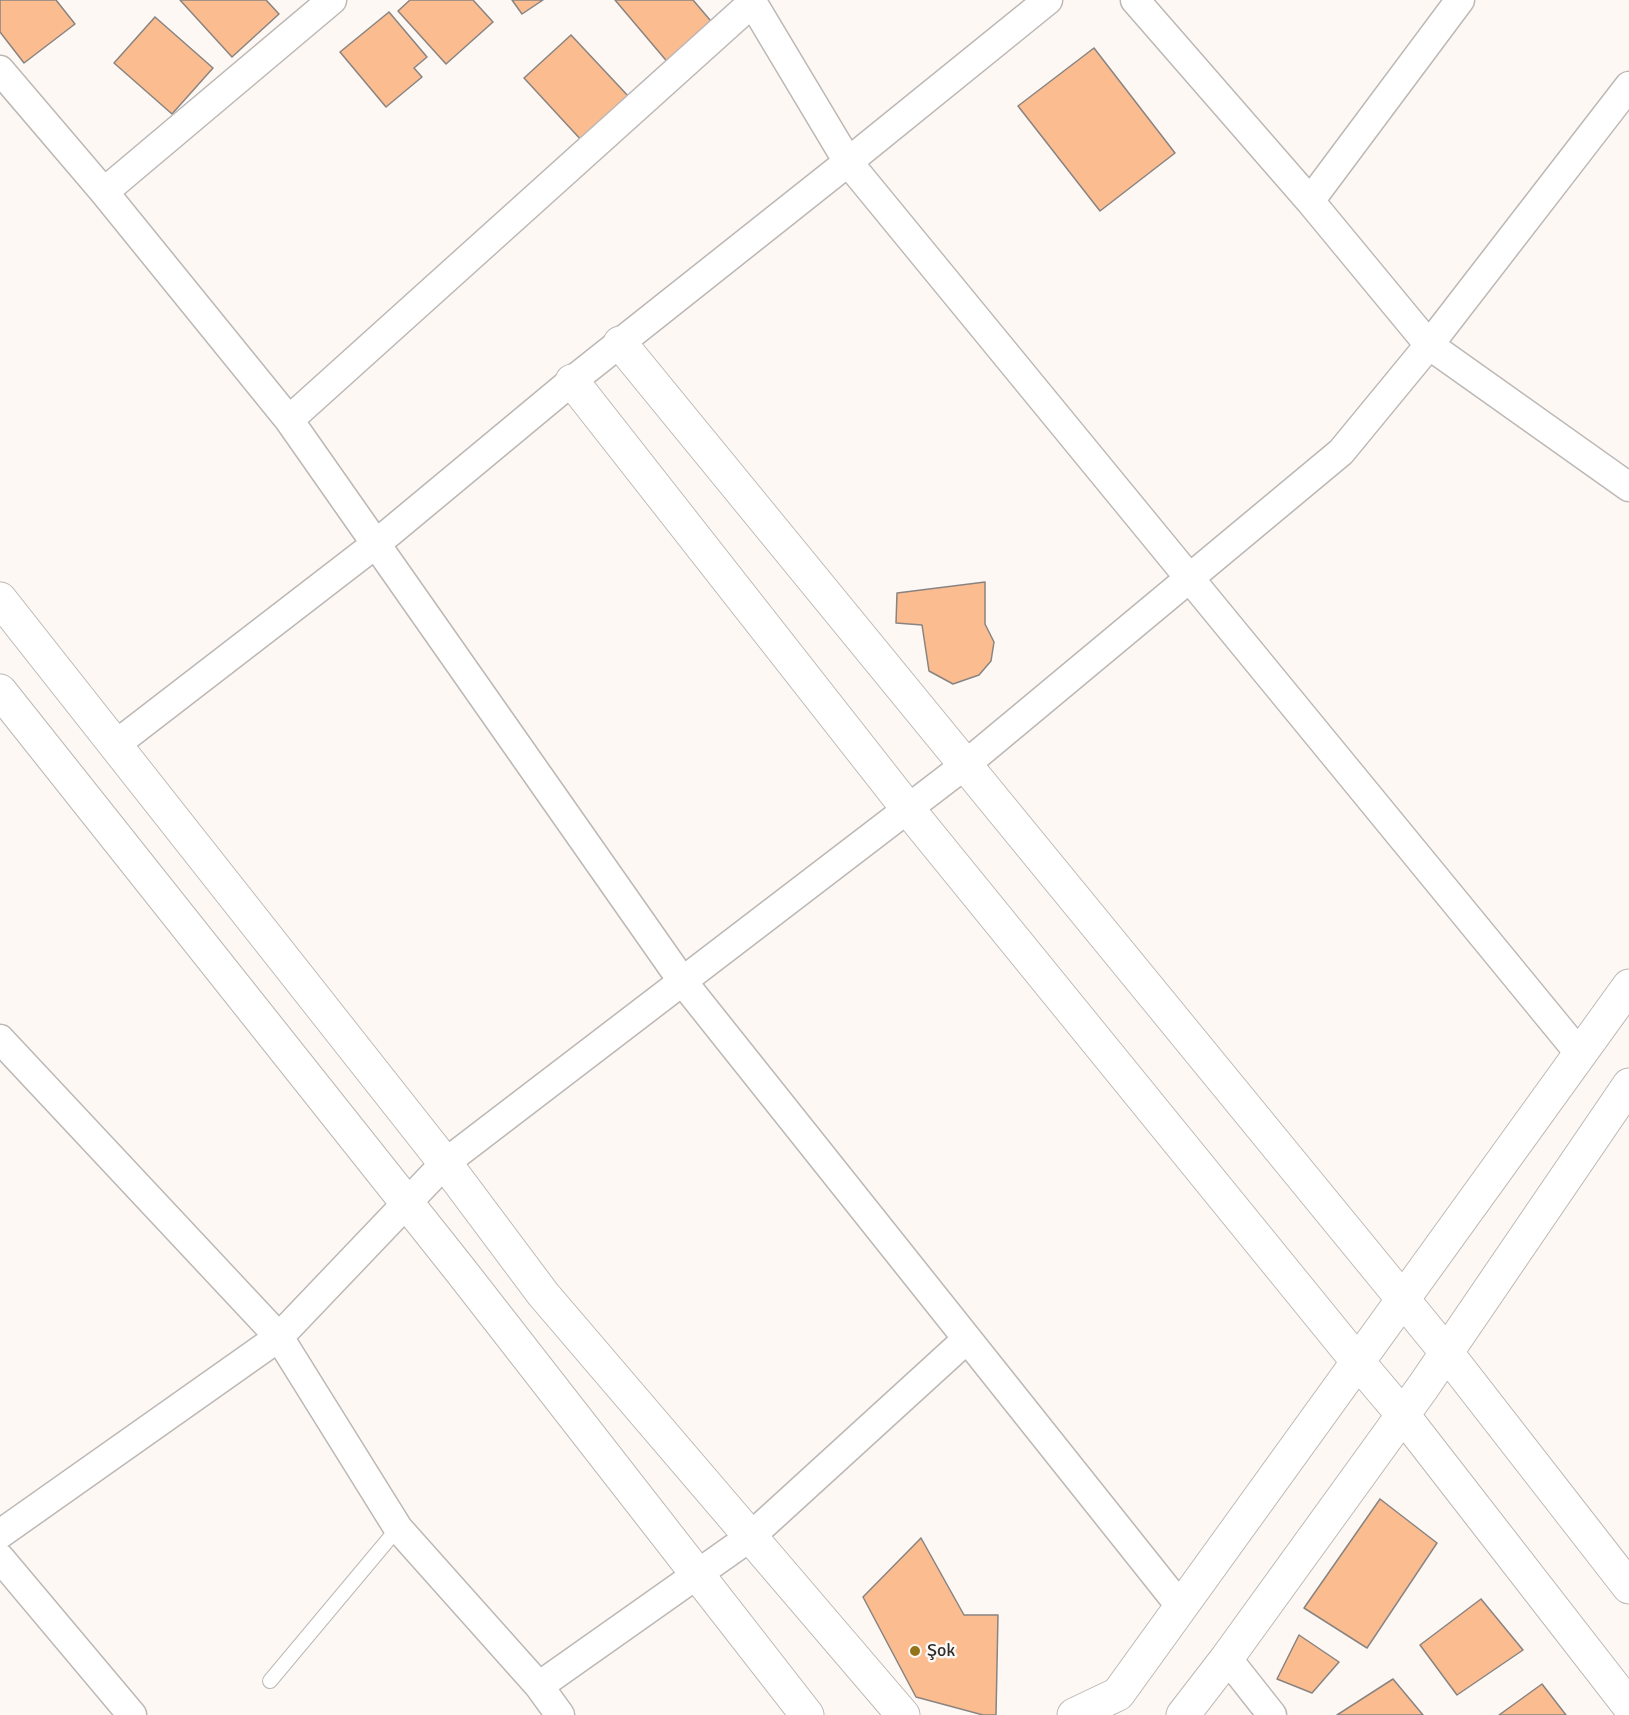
<!DOCTYPE html>
<html>
<head>
<meta charset="utf-8">
<style>
  body { margin:0 }
  canvas { display:block; background:#fdf8f4 }
</style>
</head>
<body>
<canvas width="1629" height="1715"></canvas>
<script>
const ctx = document.querySelector('canvas').getContext('2d');
ctx.lineJoin = 'round';
function fill(path, color) { ctx.fillStyle = color; ctx.fill(path, 'evenodd'); }
const toPath = rows => new Path2D(rows.map(r => 'M' + r).join(''));
function trace(path, color, width, dash) { ctx.strokeStyle = color; ctx.lineWidth = width; ctx.lineCap = dash ? 'butt' : 'round'; ctx.setLineDash(dash || []); ctx.stroke(path); }
function drawText(font, color, halo, rows, align = 'center') {
  ctx.font = font + ' Signika,sans-serif'; ctx.lineWidth = 5; ctx.setLineDash([]); ctx.textBaseline = 'middle'; ctx.strokeStyle = halo; ctx.fillStyle = color; for (const [text, x, y, turn = 0] of rows) {
    ctx.save(); ctx.translate(x, y); ctx.rotate((+turn || 0) * Math.PI / 180); ctx.textAlign = isNaN(turn) ? turn : align; if (halo) ctx.strokeText(text, 0, 0); ctx.fillText(text, 0, 0); ctx.restore();
  }
}
const building = toPath([
  [0,0,56,0,75,24,24,63,0,32,0,0],
  [180,0,266,0,279,14,232,57,180,0],
  [410,0,473,0,493,22,446,64,398,11,410,0],
  [512,0,543,0,522,14,512,0],
  [615,0,693,0,716,27,670,65,615,0],
  [389,12,427,57,414,68,422,77,386,107,340,52,389,12],
  [155,17,213,68,172,114,114,63,155,17],
  [571,35,630,98,583,142,524,78,571,35],
  [1094,48,1175,153,1100,211,1018,106,1094,48],
  [985,582,985,624,994,642,991,661,979,675,953,684,929,671,922,625,896,623,897,593,985,582],
  [1380,1499,1437,1543,1367,1648,1304,1608,1380,1499],
  [921,1538,964,1615,998,1615,996,1715,983,1715,916,1697,863,1597,921,1538],
  [1481,1599,1523,1650,1457,1695,1420,1645,1481,1599],
  [1299,1635,1339,1662,1312,1693,1277,1679,1299,1635],
  [1393,1679,1423,1715,1337,1715,1393,1679],
  [1542,1684,1566,1715,1499,1715,1542,1684]
]);
fill(building, '#fbbc90');
trace(building, '#898481', 1.5);
const lane = toPath([
  [270,1681,398,1528]
]);
const street = toPath([
  [751,0,848,162,1580,1054],
  [1135,0,1310,201,1429,345,1629,487],
  [0,70,104,192,289,420,683,982,1181,1607],
  [104,192,332,0],
  [1310,201,1460,0],
  [289,420,753,2],
  [115,745,377,543,572,381,848,162,1048,0],
  [0,1039,279,1337,398,1528,539,1686,560,1715],
  [0,1534,279,1337,445,1163,965,765,1341,452,1429,345,1629,86],
  [0,1558,132,1715],
  [1227,1658,1272,1715],
  [539,1686,750,1537,967,1339]
]);
const secondary = toPath([
  [620,343,1446,1352,1629,1587],
  [572,381,908,809,1358,1362,1403,1415,1629,1706],
  [0,599,445,1163,543,1294,903,1715],
  [0,691,461,1271,807,1715],
  [1074,1715,1118,1694,1629,986],
  [1183,1715,1227,1658,1423,1387,1629,1085]
]);
trace(lane, '#bdb8b5', 16);
trace(street, '#bdb8b5', 31);
trace(secondary, '#bdb8b5', 35);
trace(lane, '#fff', 14);
trace(street, '#fff', 28);
trace(secondary, '#fff', 33);
for (const [x, y, r, color] of [
  [915,1651,6,"#93741b"]
]) { const dot = new Path2D(); dot.arc(x, y, r, 0, 2 * Math.PI); ctx.fillStyle = color; ctx.fill(dot); trace(dot, '#fdf8f4', 2); }
drawText('18px', '#302e2d', '#fdf8f4', [
  ["Şok",927,1651]
], 'left');
</script>
</body>
</html>
